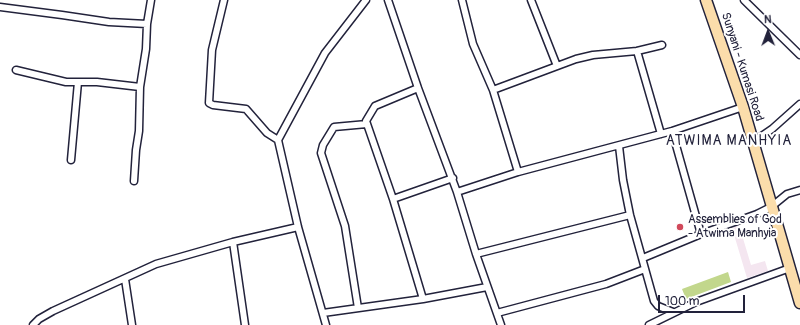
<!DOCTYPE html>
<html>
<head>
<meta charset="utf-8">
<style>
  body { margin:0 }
  #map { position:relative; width:800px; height:325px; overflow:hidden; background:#fff; font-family:Pangolin,sans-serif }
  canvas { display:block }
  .north { position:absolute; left:748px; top:12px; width:40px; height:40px; -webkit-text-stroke:3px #fff; paint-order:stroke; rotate:359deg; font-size:11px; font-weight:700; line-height:16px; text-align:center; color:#22223b }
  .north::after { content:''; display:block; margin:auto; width:14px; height:18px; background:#22223b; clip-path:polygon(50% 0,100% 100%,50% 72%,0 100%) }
  .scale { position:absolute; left:658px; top:295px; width:87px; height:18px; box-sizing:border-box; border:2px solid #22223b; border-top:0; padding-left:5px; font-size:12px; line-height:14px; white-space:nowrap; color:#22223b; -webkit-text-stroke:3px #fff; paint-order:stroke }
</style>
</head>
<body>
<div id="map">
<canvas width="800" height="325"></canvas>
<div class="north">N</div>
<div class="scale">100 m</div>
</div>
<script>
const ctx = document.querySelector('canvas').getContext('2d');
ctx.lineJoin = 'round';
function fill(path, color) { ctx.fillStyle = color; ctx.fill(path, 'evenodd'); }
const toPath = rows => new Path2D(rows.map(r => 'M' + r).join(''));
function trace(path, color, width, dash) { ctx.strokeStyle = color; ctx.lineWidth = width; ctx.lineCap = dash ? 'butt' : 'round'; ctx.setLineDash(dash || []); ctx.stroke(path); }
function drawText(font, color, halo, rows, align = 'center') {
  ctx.font = font + ' Pangolin,sans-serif'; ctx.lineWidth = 4; ctx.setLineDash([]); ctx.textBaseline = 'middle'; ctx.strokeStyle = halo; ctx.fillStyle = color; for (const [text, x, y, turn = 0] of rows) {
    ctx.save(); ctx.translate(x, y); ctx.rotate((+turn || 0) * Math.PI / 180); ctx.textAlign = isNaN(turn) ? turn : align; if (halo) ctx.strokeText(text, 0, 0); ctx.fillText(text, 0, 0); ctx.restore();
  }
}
fill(toPath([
  [739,225,751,265,765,261,768,271,747,278,732,228]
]), '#f4e6f0');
fill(toPath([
  [728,272,731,282,686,299,682,289]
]), '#c2d78c');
const minor = toPath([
  [224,0,212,50,209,103,213,105,246,109,267,133,278,140],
  [388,0,418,88,457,192,476,254,501,325],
  [462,0,473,44,493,90,518,172],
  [531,0,557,66],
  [744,0,800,55],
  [0,7,62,15,109,22,147,24],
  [637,51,661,134],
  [16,70,66,82,97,82,140,87],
  [418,88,375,106,366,121,393,199,423,299],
  [493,90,576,59,593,55,637,51,662,45],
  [672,131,701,234],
  [753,142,772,129,800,104],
  [619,146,623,180,630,215,654,301,658,306,673,312],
  [71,160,78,82],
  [134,181,136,150,139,131,140,87,146,49,147,24,151,0],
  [457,192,518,172,672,131,743,107],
  [393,199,453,178],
  [233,242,245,325],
  [476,254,630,215],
  [643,258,701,234,757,214,771,207,787,194,800,190],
  [125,279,132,325],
  [358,308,345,226,321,153,323,145,334,127,367,124],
  [323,313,423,299,487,287],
  [497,313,606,284,645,269],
  [33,325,39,319,53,311,156,264,233,242,298,227],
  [326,325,298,227,278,140,325,53,366,0],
  [649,325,696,302,790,268]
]);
const primary = toPath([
  [706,0,743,107,800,303]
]);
trace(minor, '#22223b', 9);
trace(primary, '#22223b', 13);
trace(minor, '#fff', 6);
trace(primary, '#fbddab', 10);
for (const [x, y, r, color] of [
  [680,227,4,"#d1495b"]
]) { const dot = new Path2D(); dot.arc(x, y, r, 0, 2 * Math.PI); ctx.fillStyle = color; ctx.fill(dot); trace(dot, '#fff', 1.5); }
drawText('12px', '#22223b', '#fff', [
  ["Sunyani - Kumasi Road",742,67,72]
]);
drawText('12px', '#22223b', '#fff', [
  ["Assemblies of God",688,220],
  ["- Atwima Manhyia",688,234]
], 'left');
ctx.letterSpacing = '1px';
drawText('14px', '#22223b', '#fff', [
  ["ATWIMA MANHYIA",729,141]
]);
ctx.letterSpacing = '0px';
</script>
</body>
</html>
